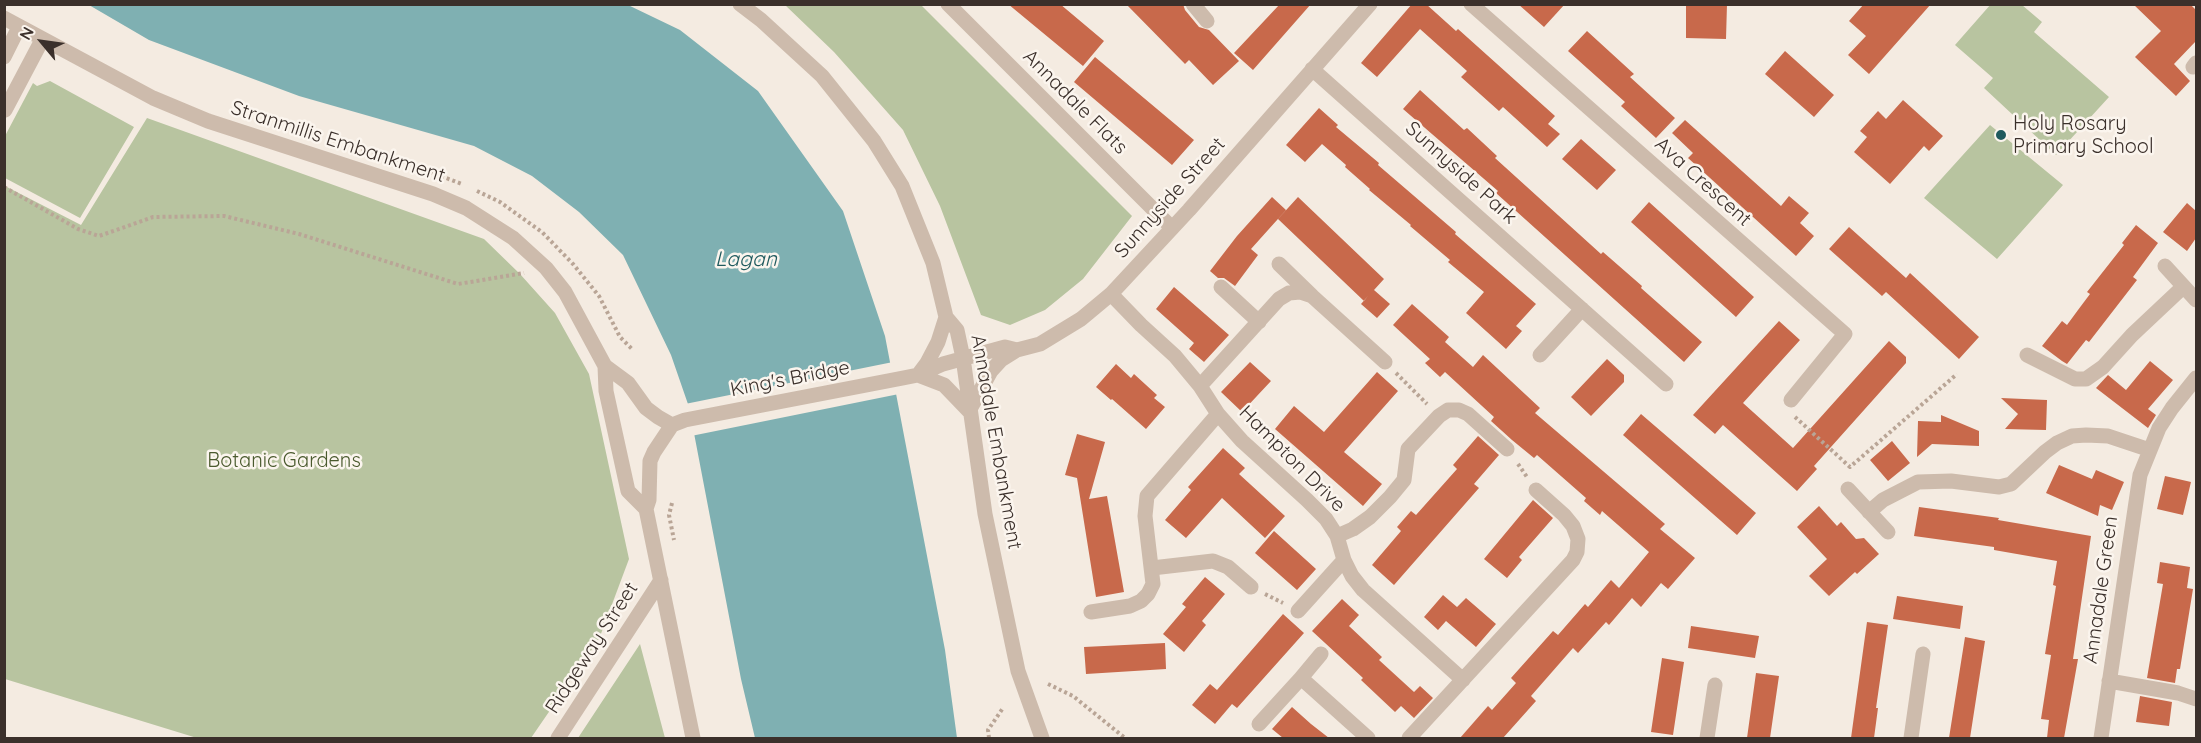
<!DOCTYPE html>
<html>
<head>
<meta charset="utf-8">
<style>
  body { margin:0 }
  #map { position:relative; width:2201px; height:743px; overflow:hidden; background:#f4ebe1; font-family:Quicksand,sans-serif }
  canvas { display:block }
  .frame { position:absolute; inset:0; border:6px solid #3b302b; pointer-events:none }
  .north { position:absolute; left:12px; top:12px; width:60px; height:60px; -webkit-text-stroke:4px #fbf5ee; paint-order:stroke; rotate:299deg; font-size:16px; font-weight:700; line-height:24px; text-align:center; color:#3b302b }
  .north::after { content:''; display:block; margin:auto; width:21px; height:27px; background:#3b302b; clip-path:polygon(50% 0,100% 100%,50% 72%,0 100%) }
</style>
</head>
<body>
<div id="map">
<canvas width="2201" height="743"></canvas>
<div class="frame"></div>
<div class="north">N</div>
</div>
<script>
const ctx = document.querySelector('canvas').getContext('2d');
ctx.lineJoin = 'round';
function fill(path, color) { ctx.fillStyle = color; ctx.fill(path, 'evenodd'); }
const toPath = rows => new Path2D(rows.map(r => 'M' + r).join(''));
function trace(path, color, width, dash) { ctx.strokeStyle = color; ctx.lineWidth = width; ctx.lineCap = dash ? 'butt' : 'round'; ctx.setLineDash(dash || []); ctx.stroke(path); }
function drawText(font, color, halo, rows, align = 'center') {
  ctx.font = font + ' Quicksand,sans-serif'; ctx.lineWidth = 5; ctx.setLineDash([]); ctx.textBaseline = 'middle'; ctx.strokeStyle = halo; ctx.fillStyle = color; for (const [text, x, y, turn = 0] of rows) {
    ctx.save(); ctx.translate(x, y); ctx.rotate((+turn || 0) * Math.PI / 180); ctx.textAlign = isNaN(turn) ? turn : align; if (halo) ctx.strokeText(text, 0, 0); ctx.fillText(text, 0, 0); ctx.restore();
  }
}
fill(toPath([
  [1991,4,2022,5,2042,22,2034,32,2109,97,2056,155,1984,88,1993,78,1955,45],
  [785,5,921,5,1132,216,1083,279,1045,310,1010,325,981,315,940,206,903,130,834,52],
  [50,81,134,127,80,218,5,178,5,136,33,83,37,86],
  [147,118,484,239,520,274,555,313,589,374,629,559,599,639,531,738,197,738,5,679,5,186,81,225],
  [1990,125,2063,185,1997,259,1924,198],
  [640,644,665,738,578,738]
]), '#b8c4a0');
fill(toPath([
  [89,5,628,5,680,30,758,91,843,211,885,336,945,650,957,738,755,738,741,679,689,407,671,355,623,255,579,212,532,176,474,146,299,96,149,40]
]), '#7fb0b2');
fill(toPath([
  [893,362,899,394,691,436,685,404]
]), '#f4ebe1');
fill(toPath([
  [1008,4,1060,4,1104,41,1083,66],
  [1126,4,1183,4,1185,10,1199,27,1209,30,1239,61,1213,85,1189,60,1185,64],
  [1280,4,1311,4,1253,70,1234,53],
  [1412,4,1426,4,1456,31,1458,29,1555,116,1548,124,1560,134,1547,147,1503,107,1499,111,1461,77,1467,71,1420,29,1377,77,1361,63],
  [1518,4,1565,4,1544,27],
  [1686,4,1727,4,1726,39,1686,38],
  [1864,4,1931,4,1869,74,1848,55,1866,36,1849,21],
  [2133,4,2190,4,2196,10,2196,41,2174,64,2190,81,2176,96,2135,57,2161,31],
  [1587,31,1634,74,1630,77,1675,118,1656,138,1621,106,1625,102,1568,51],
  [1785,51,1834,95,1814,117,1765,74],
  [1095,57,1194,140,1172,165,1074,82],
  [1420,90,1464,130,1467,128,1497,156,1495,158,1601,254,1603,252,1642,286,1641,288,1702,342,1684,362,1496,193,1498,191,1403,109],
  [1903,100,1943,136,1929,151,1924,146,1890,184,1854,152,1867,137,1860,131,1878,111,1886,119],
  [1319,108,1338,125,1336,127,1379,163,1378,165,1456,232,1455,234,1536,304,1516,326,1522,331,1506,349,1466,313,1484,292,1448,262,1450,260,1410,226,1411,225,1369,190,1370,189,1345,167,1346,165,1322,144,1305,162,1286,145],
  [1685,120,1781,206,1789,196,1809,213,1800,223,1814,236,1796,256,1688,158,1693,153,1672,133],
  [1581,139,1616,170,1597,190,1562,159],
  [1272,197,1286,210,1251,249,1258,255,1235,286,1224,278,1218,278,1210,271,1237,236],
  [1298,197,1384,279,1374,290,1390,304,1377,318,1361,304,1368,296,1364,301,1278,219],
  [1649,202,1754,297,1736,317,1631,222],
  [2187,203,2196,211,2196,238,2187,251,2163,232],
  [2136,225,2158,243,2133,277,2137,280,2089,342,2086,340,2067,364,2062,361,2042,346,2062,321,2067,325,2078,310,2090,294,2087,292,2124,245,2122,243],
  [1849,227,1906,278,1910,273,1979,337,1959,359,1886,292,1882,296,1829,249],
  [1174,287,1229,335,1204,362,1189,349,1194,343,1156,309],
  [1412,304,1449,337,1445,342,1473,367,1483,355,1540,408,1535,413,1665,524,1660,529,1695,558,1668,589,1661,583,1641,607,1632,598,1609,625,1606,622,1578,653,1573,648,1531,696,1536,701,1503,738,1460,738,1488,706,1492,710,1516,683,1511,678,1553,631,1558,635,1585,604,1588,607,1611,580,1619,588,1649,552,1602,511,1600,515,1584,501,1586,498,1537,455,1534,458,1512,440,1491,421,1494,417,1445,372,1440,377,1425,363,1430,359,1393,325],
  [1779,321,1800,340,1743,403,1793,448,1889,341,1906,357,1906,363,1814,466,1817,469,1797,491,1723,425,1715,434,1693,415],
  [1607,359,1624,375,1624,382,1591,416,1571,397],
  [2150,361,2173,380,2148,409,2156,415,2148,428,2096,388,2108,375,2126,390],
  [1250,362,1271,381,1242,412,1221,392],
  [1116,364,1131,378,1134,374,1157,395,1154,398,1165,407,1146,429,1112,399,1111,400,1096,387],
  [1377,372,1398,391,1344,452,1382,484,1363,506,1275,429,1294,406,1324,432],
  [2001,398,2047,400,2046,430,2005,429,2018,414],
  [1641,414,1756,513,1737,535,1623,435],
  [1941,415,1979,431,1979,446,1932,444,1917,457,1918,421,1941,422],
  [1077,434,1105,442,1089,499,1107,496,1124,592,1096,597,1077,478,1065,475],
  [1478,436,1499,455,1474,484,1479,488,1394,585,1372,565,1401,531,1397,527,1411,511,1416,515,1457,469,1453,465],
  [1892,441,1910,463,1888,481,1870,460],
  [1223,448,1245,468,1239,474,1285,516,1265,538,1222,498,1186,538,1165,520,1191,490,1188,487],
  [2059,465,2092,479,2096,470,2124,482,2112,510,2100,505,2098,516,2046,493],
  [2165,476,2191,482,2183,515,2157,509],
  [1533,500,1553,518,1519,557,1522,560,1507,578,1484,559],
  [1819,506,1837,526,1841,522,1856,539,1864,538,1879,554,1857,574,1855,572,1829,596,1809,576,1827,559,1797,527],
  [1919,507,1999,518,1998,520,2091,536,2073,659,2078,659,2064,738,2047,738,2049,720,2041,719,2051,655,2045,654,2056,586,2053,585,2057,561,1994,550,1994,547,1914,536],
  [1274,531,1316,569,1297,590,1255,553],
  [2160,562,2190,567,2187,588,2193,589,2180,669,2177,669,2175,683,2147,678,2163,584,2157,583],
  [1205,577,1225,594,1202,621,1206,625,1184,652,1163,634,1186,607,1182,604],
  [1443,595,1457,607,1466,598,1496,624,1476,647,1446,621,1438,630,1424,617],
  [1897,596,1963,606,1960,629,1893,619],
  [1342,599,1359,615,1349,626,1382,657,1379,660,1414,692,1420,686,1433,698,1414,718,1401,706,1395,712,1361,680,1363,678,1312,631],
  [1283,614,1304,633,1237,708,1232,704,1215,724,1192,705,1210,684,1217,690],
  [1867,622,1888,625,1876,708,1878,708,1874,738,1851,738],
  [1691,626,1759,636,1755,658,1688,648],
  [1965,637,1985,641,1970,738,1949,738],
  [1165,643,1166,669,1086,674,1084,647],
  [1662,658,1684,662,1673,735,1651,732],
  [1756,673,1779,676,1770,738,1747,738],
  [2140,696,2172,702,2169,726,2136,722],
  [1292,707,1311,724,1329,738,1283,738,1272,729]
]), '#c8694b');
trace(toPath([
  [333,140,393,158,462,184],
  [4,187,78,229,99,236,153,217,224,216,299,234,458,284,524,273],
  [477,191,500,202,542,232,573,264,599,296,620,337,633,350],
  [1396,373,1427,404],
  [1795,417,1850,467,1957,374],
  [1518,464,1527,477],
  [672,503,669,515,674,540],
  [1265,594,1283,603],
  [1048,684,1073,696,1125,738],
  [989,738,988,730,1003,708]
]), '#b9a596', 4, [3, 3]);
trace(toPath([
  [740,4,761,20,822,76,874,141,902,186,933,263,946,317,957,330,963,358,985,514,1018,671,1042,738],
  [948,4,1172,228],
  [1193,4,1207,21],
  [1471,4,1845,334,1791,400],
  [4,18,153,98,208,121,433,194,466,208,513,238,546,268,565,292,605,366,606,391,628,491,646,509],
  [4,57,19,27],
  [2193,67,2196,63],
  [1312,69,1666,384],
  [5,110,42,40],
  [1279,264,1312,296],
  [2165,266,2196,300],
  [1221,287,1259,322],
  [1111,294,1141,325,1175,356,1200,386,1218,414,1242,441,1307,500,1326,519,1337,536,1344,560,1352,576,1363,590,1463,680],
  [1540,355,1582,309],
  [2027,355,2075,379,2086,379,2103,367,2132,335,2183,287],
  [605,366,628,383,646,408,658,417,672,425],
  [918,375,927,363,938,342,946,317],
  [918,375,944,385,969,411],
  [1200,386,1279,299,1289,293,1300,292,1312,296,1385,362],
  [969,411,991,371,1001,360,1017,350],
  [672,425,685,420,903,378,918,375,943,364,1005,347,1017,350,1040,344,1081,319,1111,294,1189,210,1370,4],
  [672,425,654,452,650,461,649,500,646,509,693,738],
  [1848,489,1888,532],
  [1869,512,1883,500,1918,482,1951,481,1999,487,2011,484,2045,452,2057,443,2072,436,2086,435,2108,436,2150,450],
  [1337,536,1353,529,1370,517,1390,497,1404,480,1408,449,1439,416,1448,410,1459,410,1468,414,1507,449],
  [1152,568,1213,561,1228,567,1251,587],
  [1298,611,1344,560],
  [1091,612,1130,606,1141,601,1148,594,1153,584,1145,516,1147,496,1218,414],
  [1301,678,1321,654],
  [2109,681,2178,693,2196,699],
  [1259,724,1301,678,1368,738],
  [558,738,661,580],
  [1409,738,1573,560,1577,552,1578,539,1573,526,1564,515,1536,490],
  [1707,738,1715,685],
  [1911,738,1923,654],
  [2101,738,2140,475,2159,428,2172,408,2196,378]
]), '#cdbbac', 15);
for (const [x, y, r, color] of [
  [2001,135,6,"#1f5a5e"]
]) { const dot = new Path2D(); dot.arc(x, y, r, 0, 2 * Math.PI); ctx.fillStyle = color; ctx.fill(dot); trace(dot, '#fbf5ee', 2); }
drawText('20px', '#3b302b', '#fbf5ee', [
  ["Annadale Flats",1075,102,45],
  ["Stranmillis Embankment",338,142,18],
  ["Sunnyside Park",1461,173,42],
  ["Ava Crescent",1703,182,42],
  ["Sunnyside Street",1170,198,-48],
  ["King's Bridge",790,379,-11],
  ["Annadale Embankment",996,442,80],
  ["Hampton Drive",1292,459,45],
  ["Annadale Green",2101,590,-82],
  ["Ridgeway Street",592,648,-57]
]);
drawText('20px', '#3b302b', '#fbf5ee', [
  ["Holy Rosary",2013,124],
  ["Primary School",2013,147]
], 'left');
drawText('20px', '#4a5a2e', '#fbf5ee', [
  ["Botanic Gardens",284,461]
]);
drawText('italic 21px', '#1f5a5e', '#fbf5ee', [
  ["Lagan",746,260]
]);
</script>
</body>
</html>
